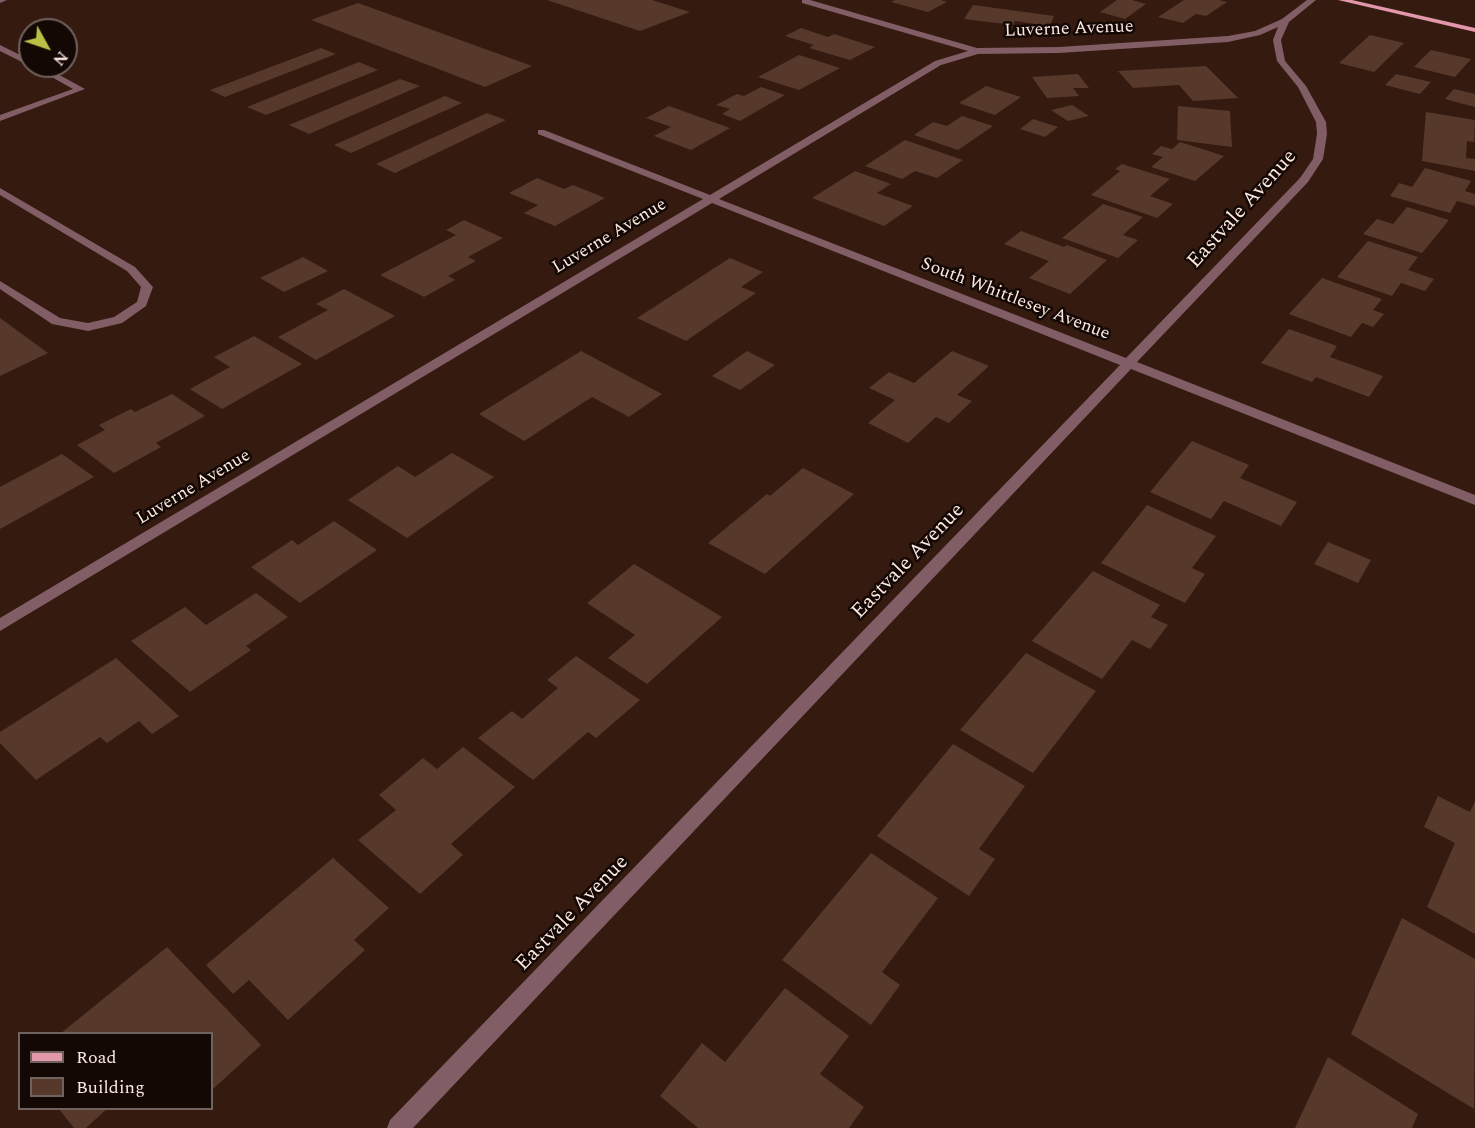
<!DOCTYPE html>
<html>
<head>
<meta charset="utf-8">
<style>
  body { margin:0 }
  #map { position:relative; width:1475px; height:1128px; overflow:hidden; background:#351a0f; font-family:Spectral,serif }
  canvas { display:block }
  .legend { position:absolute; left:18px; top:1032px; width:195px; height:78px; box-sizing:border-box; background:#140805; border:2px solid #70625d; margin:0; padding:8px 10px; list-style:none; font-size:18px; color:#fbe8e0 }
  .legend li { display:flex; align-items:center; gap:12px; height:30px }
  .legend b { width:30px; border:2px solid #70625d }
  .north { position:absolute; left:18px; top:18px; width:60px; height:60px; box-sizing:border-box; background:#140805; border:2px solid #70625d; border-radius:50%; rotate:130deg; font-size:16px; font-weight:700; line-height:24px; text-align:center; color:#fbe8e0 }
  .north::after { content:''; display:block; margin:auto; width:21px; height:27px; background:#bac045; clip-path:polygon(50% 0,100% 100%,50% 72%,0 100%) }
</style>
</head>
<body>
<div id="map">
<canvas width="1475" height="1128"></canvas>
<ul class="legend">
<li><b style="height:8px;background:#e297aa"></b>Road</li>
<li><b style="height:16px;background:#56392b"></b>Building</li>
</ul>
<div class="north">N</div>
</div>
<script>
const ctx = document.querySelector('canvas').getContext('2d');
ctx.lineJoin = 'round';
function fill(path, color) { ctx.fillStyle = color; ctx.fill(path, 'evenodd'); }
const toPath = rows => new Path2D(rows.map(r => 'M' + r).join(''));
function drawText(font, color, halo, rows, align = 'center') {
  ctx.font = font + ' Spectral,serif'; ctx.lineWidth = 5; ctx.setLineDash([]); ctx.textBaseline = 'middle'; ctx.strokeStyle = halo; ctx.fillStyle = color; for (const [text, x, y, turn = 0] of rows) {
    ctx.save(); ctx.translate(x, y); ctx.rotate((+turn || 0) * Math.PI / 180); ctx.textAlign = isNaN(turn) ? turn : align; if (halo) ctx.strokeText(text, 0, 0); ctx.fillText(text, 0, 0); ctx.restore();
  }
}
fill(toPath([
  [547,0,652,0,690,12,640,31],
  [895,0,941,0,947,2,928,12,891,2],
  [1117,0,1132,0,1146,4,1125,19,1100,12],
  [1184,0,1219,0,1227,2,1206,16,1196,14,1183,23,1158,17],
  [358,3,532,66,485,87,311,20],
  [973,5,1054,16,1050,26,1015,21,1013,25,964,19],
  [801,28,828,37,834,34,875,47,850,60,809,48,814,45,785,36],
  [1370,35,1404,43,1374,72,1339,63],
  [321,48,336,54,225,97,210,90],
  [1431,50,1471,59,1455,77,1414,67],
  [799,55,840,68,799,90,758,77],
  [359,62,378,70,266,115,247,107],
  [1206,66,1238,98,1193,101,1179,85,1133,88,1118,71],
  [1078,74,1089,88,1073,88,1079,96,1047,98,1032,77],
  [1396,74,1431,82,1420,94,1385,85],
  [400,79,420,86,309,134,289,125],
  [986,86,1021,97,995,115,959,103],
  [761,87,785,95,740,121,722,114,730,109,716,105,737,94,744,96],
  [1454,89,1475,94,1475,107,1445,99],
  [445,96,462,103,351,153,334,145],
  [1072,105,1089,116,1068,121,1051,110],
  [669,106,730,128,691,150,654,136,671,127,646,118],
  [1178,106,1230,111,1232,147,1177,140],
  [1426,112,1475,120,1474,142,1467,141,1466,158,1475,159,1475,171,1422,161],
  [487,113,506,120,395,173,376,164],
  [962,116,993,126,958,150,914,135,933,122,947,126],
  [1033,119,1058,127,1045,137,1020,129],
  [905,140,963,160,937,178,915,171,902,179,865,166],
  [1180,142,1224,156,1195,181,1151,167,1163,157,1152,154,1161,146,1172,149],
  [1122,164,1170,179,1150,196,1173,204,1157,218,1091,195,1120,171,1115,169],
  [1425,168,1471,181,1465,191,1475,194,1475,206,1457,201,1450,213,1390,196,1399,183,1412,187],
  [855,171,891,184,877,193,913,206,884,226,812,198],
  [537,178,564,189,573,185,605,198,555,226,524,213,538,205,509,193],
  [1103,204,1143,217,1123,235,1138,240,1118,258,1062,238],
  [1407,207,1449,220,1422,253,1363,234,1377,219,1393,224],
  [464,220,503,238,468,257,476,261,448,276,455,280,424,297,380,275,456,235,446,230],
  [1021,231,1064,247,1067,245,1107,260,1070,294,1029,278,1049,261,1004,244],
  [1368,241,1418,257,1408,270,1434,279,1425,291,1401,283,1392,296,1337,277],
  [303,257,328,271,284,292,260,278],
  [730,258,763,272,741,287,756,293,686,341,637,318],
  [1322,278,1382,299,1373,310,1384,314,1373,327,1362,323,1351,337,1289,314],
  [344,289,395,316,316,360,278,337,328,310,316,304],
  [0,318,48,353,0,376],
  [1289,329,1337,346,1330,357,1383,376,1369,397,1316,377,1312,382,1261,363],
  [254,336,302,364,222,409,190,389,230,367,214,357],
  [581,351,662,394,629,417,592,397,524,441,479,414],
  [747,351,775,365,740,390,712,376],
  [952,351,989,366,957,395,972,401,949,423,936,417,908,443,868,423,895,400,869,388,889,372,914,383],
  [172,394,205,416,156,443,161,447,114,473,77,445,105,430,99,425,131,409,135,412],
  [1192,441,1249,465,1240,478,1297,502,1281,526,1224,501,1211,519,1150,492],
  [452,453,494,477,407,538,348,500,398,466,415,477],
  [62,454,94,477,0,529,0,487],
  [803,468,854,494,765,574,708,543,767,494,770,496],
  [1147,505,1216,536,1192,568,1205,574,1185,603,1101,563],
  [334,521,377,550,300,603,251,567,292,540,298,545],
  [1328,542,1371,560,1358,583,1314,564],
  [634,564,722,617,647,684,608,658,635,635,587,603],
  [1093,571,1160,605,1151,617,1168,625,1150,649,1132,640,1102,679,1032,641],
  [256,593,288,617,246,646,251,650,190,692,131,641,185,607,206,625],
  [1026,653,1096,691,1033,773,960,730],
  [576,656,640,700,596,738,588,732,533,780,478,738,512,711,522,719,558,688,547,680],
  [116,658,179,716,152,734,139,721,107,743,100,737,36,780,0,743,0,732],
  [953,744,1025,786,979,849,995,859,969,896,877,836],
  [463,747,515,787,451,844,463,855,420,894,358,840,396,810,379,795,423,758,437,769],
  [1438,796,1470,812,1475,801,1475,934,1427,907,1455,843,1424,827],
  [871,853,938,898,882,972,900,985,871,1025,782,960],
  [333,858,389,908,354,940,365,950,288,1020,249,980,233,994,206,965],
  [1402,918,1475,959,1474,1109,1351,1034],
  [167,947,261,1045,212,1090,212,1034,60,1034],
  [785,988,849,1036,820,1074,864,1107,849,1128,698,1128,660,1096,702,1043,725,1062],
  [1328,1057,1418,1114,1412,1128,1295,1128],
  [58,1108,108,1108,86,1128,74,1128]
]), '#56392b');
fill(toPath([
  [0,0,7,0,0,3,0,0],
  [802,0,810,0,977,48,1059,47,1228,36,1255,31,1282,19,1307,0,1316,0,1289,22,1281,40,1285,61,1306,86,1326,122,1327,134,1323,159,1308,182,1137,362,1475,495,1475,505,1131,369,413,1128,387,1128,390,1120,1120,365,712,203,0,631,0,618,703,199,538,134,538,130,544,130,710,195,935,61,968,51,802,3,802,0],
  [1278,27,1273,40,1277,61,1298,87,1316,122,1317,134,1313,159,1300,178,1126,358,719,199,941,65,978,54,1059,53,1228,42,1260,35,1278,27],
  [0,45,30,60,30,66,0,51,0,45],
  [32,66,43,66,85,89,0,121,0,115,73,89,32,66],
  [0,188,135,267,153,287,146,306,122,323,88,331,52,324,0,289,0,281,60,318,88,323,114,317,137,302,141,287,127,271,0,195,0,188]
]), '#815d66');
fill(toPath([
  [1338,0,1352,0,1475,28,1475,32,1338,0]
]), '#e297aa');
drawText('18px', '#fbe8e0', '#140805', [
  ["Luverne Avenue",1069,30,-2],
  ["Luverne Avenue",610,237,-31],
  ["South Whittlesey Avenue",1015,300,21],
  ["Luverne Avenue",194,488,-31]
]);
drawText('21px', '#fbe8e0', '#140805', [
  ["Eastvale Avenue",1243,210,-48],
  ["Eastvale Avenue",909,562,-46],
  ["Eastvale Avenue",573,914,-46]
]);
</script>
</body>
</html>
